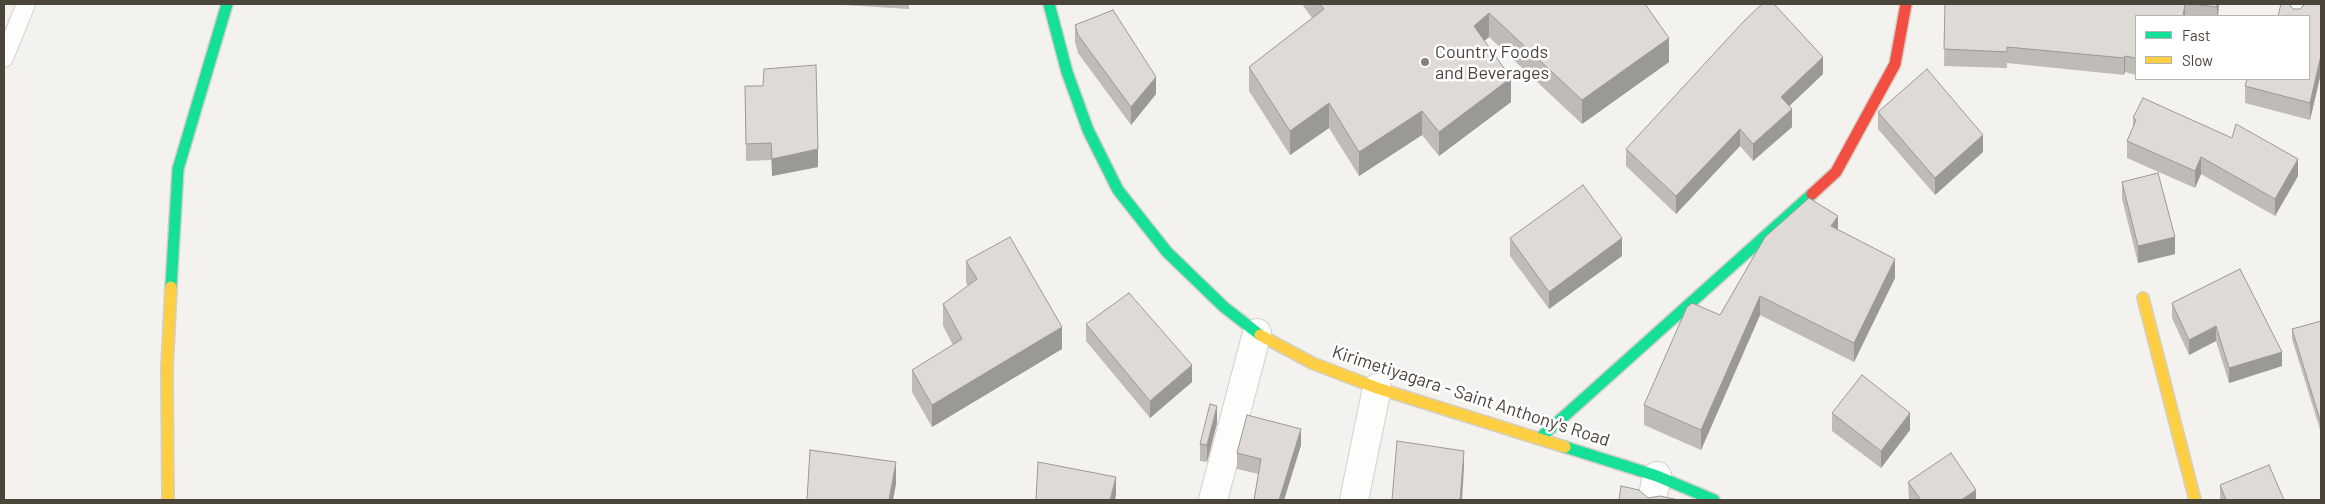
<!DOCTYPE html>
<html>
<head>
<meta charset="utf-8">
<style>
  body { margin:0 }
  #map { position:relative; width:2325px; height:504px; overflow:hidden; background:#f4f2ee; font-family:Barlow,sans-serif }
  canvas { display:block }
  .frame { position:absolute; inset:0; border:5px solid #4b4439; pointer-events:none }
  .legend { position:absolute; left:2135px; top:15px; width:175px; height:65px; box-sizing:border-box; background:#fff; border:1px solid #b7b4b0; margin:0; padding:6px 9px; list-style:none; font-size:15px; color:#4b4439 }
  .legend li { display:flex; align-items:center; gap:10px; height:25px }
  .legend b { width:25px; border:1px solid #b7b4b0 }
</style>
</head>
<body>
<div id="map">
<canvas width="2325" height="504"></canvas>
<div class="frame"></div>
<ul class="legend">
<li><b style="height:6px;background:#16e098"></b>Fast</li>
<li><b style="height:6px;background:#ffcf43"></b>Slow</li>
</ul>
</div>
<script>
const ctx = document.querySelector('canvas').getContext('2d');
ctx.lineJoin = 'round';
const toPath = rows => new Path2D(rows.map(r => 'M' + r).join(''));
function trace(path, color, width, dash) { ctx.strokeStyle = color; ctx.lineWidth = width; ctx.lineCap = dash ? 'butt' : 'round'; ctx.setLineDash(dash || []); ctx.stroke(path); }
function fill(path, color) { ctx.fillStyle = color; ctx.fill(path, 'evenodd'); }
function drawText(font, color, halo, rows, align = 'center') {
  ctx.font = font + ' Barlow,sans-serif'; ctx.lineWidth = 5; ctx.setLineDash([]); ctx.textBaseline = 'middle'; ctx.strokeStyle = halo; ctx.fillStyle = color; for (const [text, x, y, turn = 0] of rows) {
    ctx.save(); ctx.translate(x, y); ctx.rotate((+turn || 0) * Math.PI / 180); ctx.textAlign = isNaN(turn) ? turn : align; if (halo) ctx.strokeText(text, 0, 0); ctx.fillText(text, 0, 0); ctx.restore();
  }
}
const lane = toPath([
  [2297,16,2301,4],
  [4,58,26,4]
]);
const street = toPath([
  [1213,500,1257,333],
  [1354,500,1377,388],
  [1652,500,1657,476]
]);
const fast = toPath([
  [1049,4,1067,72,1088,130,1118,190,1167,252,1224,307,1260,335],
  [171,287,178,169,227,4],
  [1541,437,1812,194],
  [1565,447,1657,476,1714,500]
]);
const slow = toPath([
  [2143,298,2195,500],
  [1260,335,1312,363,1377,388,1565,447],
  [168,500,167,368,171,287]
]);
const jam = toPath([
  [1812,194,1836,172,1895,64,1906,4]
]);
trace(lane, '#d2d0cb', 20);
trace(street, '#d2d0cb', 30);
trace(fast, '#d3cfc5', 14);
trace(slow, '#d3cfc5', 14);
trace(jam, '#d3cfc5', 14);
trace(lane, '#fdfdfc', 18);
trace(street, '#fdfdfc', 28);
trace(fast, '#16e098', 11);
trace(slow, '#ffcf43', 11);
trace(jam, '#f24e42', 11);
fill(toPath([
  [843,4,909,4,909,9,843,5],
  [1302,4,1645,4,1669,62,1582,124,1489,37,1484,41,1511,102,1439,156,1422,135,1359,176,1329,128,1290,155,1249,91,1249,67,1312,18],
  [1945,4,2219,4,2218,16,2136,16,2136,75,2125,72,2124,75,2007,63,2007,68,1944,66],
  [2281,4,2290,4,2293,9,2300,9,2321,4,2321,73,2310,120,2245,103,2245,86,2309,79],
  [1075,25,1156,94,1131,125,1078,53,1075,42],
  [1823,74,1789,106,1792,127,1753,161,1740,146,1676,214,1626,166,1626,149],
  [745,86,818,167,772,176,771,160,746,161],
  [1878,112,1983,152,1935,195,1878,129],
  [2133,118,2298,176,2275,216,2201,174,2195,188,2127,158,2127,141,2133,129],
  [2122,182,2175,254,2138,263,2122,199],
  [1838,230,1895,278,1854,362,1760,315,1701,450,1644,425,1644,405,1720,315],
  [1510,238,1622,256,1549,309,1510,256],
  [966,261,1062,349,932,427,912,392,912,370,953,345,943,326,943,304,968,286,966,283],
  [2240,269,2282,366,2229,383,2216,341,2189,355,2172,318,2172,303],
  [2321,321,2321,433,2292,339,2292,329],
  [1086,324,1192,382,1150,418,1086,341],
  [1832,413,1910,430,1881,468,1832,431],
  [1217,423,1207,462,1200,461,1200,444],
  [1301,445,1284,500,1254,500,1259,474,1237,469,1237,453],
  [1908,482,1976,500,1909,500],
  [2220,485,2284,500,2220,500]
]), '#bfbcb8');
fill(toPath([
  [2185,4,2185,16,2183,16],
  [2217,4,2219,4,2218,16,2217,16],
  [1489,13,1489,37,1474,50,1474,26],
  [1669,38,1669,62,1582,124,1582,100],
  [2321,55,2321,73,2310,120,2310,103],
  [2125,56,2125,72,2124,75,2124,58],
  [1823,57,1823,74,1781,114,1781,97],
  [1156,77,1156,94,1131,125,1131,107],
  [1511,78,1511,102,1439,156,1439,132],
  [1329,103,1329,128,1290,155,1290,131],
  [1792,109,1792,127,1753,161,1753,144],
  [1422,111,1422,135,1359,176,1359,152],
  [1740,129,1740,146,1676,214,1676,196],
  [1983,135,1983,152,1935,195,1935,178],
  [818,149,818,167,772,176,772,159],
  [2201,157,2201,174,2195,188,2195,171],
  [2298,159,2298,176,2275,216,2275,199],
  [1838,216,1838,235,1831,226],
  [2175,237,2175,254,2138,263,2138,246],
  [1622,238,1622,256,1549,309,1549,292],
  [1895,259,1895,278,1854,362,1854,343],
  [1760,296,1760,315,1701,450,1701,430],
  [2216,326,2216,341,2189,355,2189,340],
  [1062,327,1062,349,932,427,932,405],
  [2282,352,2282,366,2229,383,2229,368],
  [1192,365,1192,382,1150,418,1150,401],
  [1217,406,1217,423,1207,462,1207,445],
  [1910,413,1910,430,1881,468,1881,451],
  [1301,429,1301,445,1284,500,1279,500],
  [1464,451,1464,468,1462,500,1460,500],
  [896,462,896,484,893,500,889,500],
  [1116,477,1116,495,1115,500,1110,500],
  [1976,490,1976,500,1961,500]
]), '#9b9996');
const building = toPath([
  [1320,4,1645,4,1669,38,1582,100,1489,13,1474,26,1511,78,1439,132,1422,111,1359,152,1329,103,1290,131,1249,67,1324,9,1320,4],
  [1762,4,1774,4,1823,57,1781,97,1792,109,1753,144,1740,129,1676,196,1626,149,1744,21,1762,4],
  [1945,4,2185,4,2183,16,2136,16,2136,58,2125,56,2124,58,2007,47,2007,52,1944,49,1945,4],
  [2192,4,2217,4,2217,7,2192,4],
  [2281,4,2289,4,2293,9,2300,9,2305,4,2321,4,2321,55,2310,103,2245,86,2247,79,2309,79,2309,16,2278,16,2281,4],
  [1113,10,1156,77,1131,107,1078,35,1075,25,1113,10],
  [816,65,818,149,772,159,771,143,746,144,745,86,763,86,764,69,816,65],
  [1927,69,1983,135,1935,178,1878,112,1927,69],
  [2143,98,2232,138,2236,124,2298,159,2275,199,2201,157,2195,171,2127,141,2136,120,2133,118,2143,98],
  [2158,173,2175,237,2138,246,2122,182,2158,173],
  [1583,185,1622,238,1549,292,1510,238,1583,185],
  [1809,198,1838,216,1831,226,1895,259,1854,343,1760,296,1701,430,1644,405,1687,307,1692,303,1720,315,1765,237,1809,198],
  [1010,237,1062,327,932,405,912,370,962,339,943,304,977,279,966,261,1010,237],
  [2240,269,2282,352,2229,368,2216,326,2189,340,2172,303,2240,269],
  [1129,293,1192,365,1150,401,1086,324,1129,293],
  [2321,321,2321,423,2292,329,2321,321],
  [1862,375,1910,413,1881,451,1832,413,1862,375],
  [1210,404,1217,406,1207,445,1200,444,1210,404],
  [1247,415,1301,429,1279,500,1254,500,1261,459,1237,453,1247,415],
  [1397,441,1464,451,1460,500,1392,500,1397,441],
  [810,450,896,462,889,500,807,500,810,450],
  [1951,453,1976,490,1961,500,1921,500,1908,482,1951,453],
  [1038,462,1116,477,1110,500,1036,500,1038,462],
  [2269,465,2284,500,2226,500,2220,485,2269,465],
  [1621,486,1639,490,1648,498,1660,496,1679,500,1619,500,1621,486]
]);
fill(building, '#dedbd6');
trace(building, '#9b9996', 1);
for (const [x, y, r, color] of [
  [1425,62,5,"#868178"]
]) { const dot = new Path2D(); dot.arc(x, y, r, 0, 2 * Math.PI); ctx.fillStyle = color; ctx.fill(dot); trace(dot, '#fff', 2); }
drawText('18px', '#4b4439', '#fff', [
  ["Country Foods",1435,52],
  ["and Beverages",1435,73]
], 'left');
drawText('18px', '#4b4439', '#fff', [
  ["Kirimetiyagara - Saint Anthony's Road",1471,396,18]
]);
</script>
</body>
</html>
